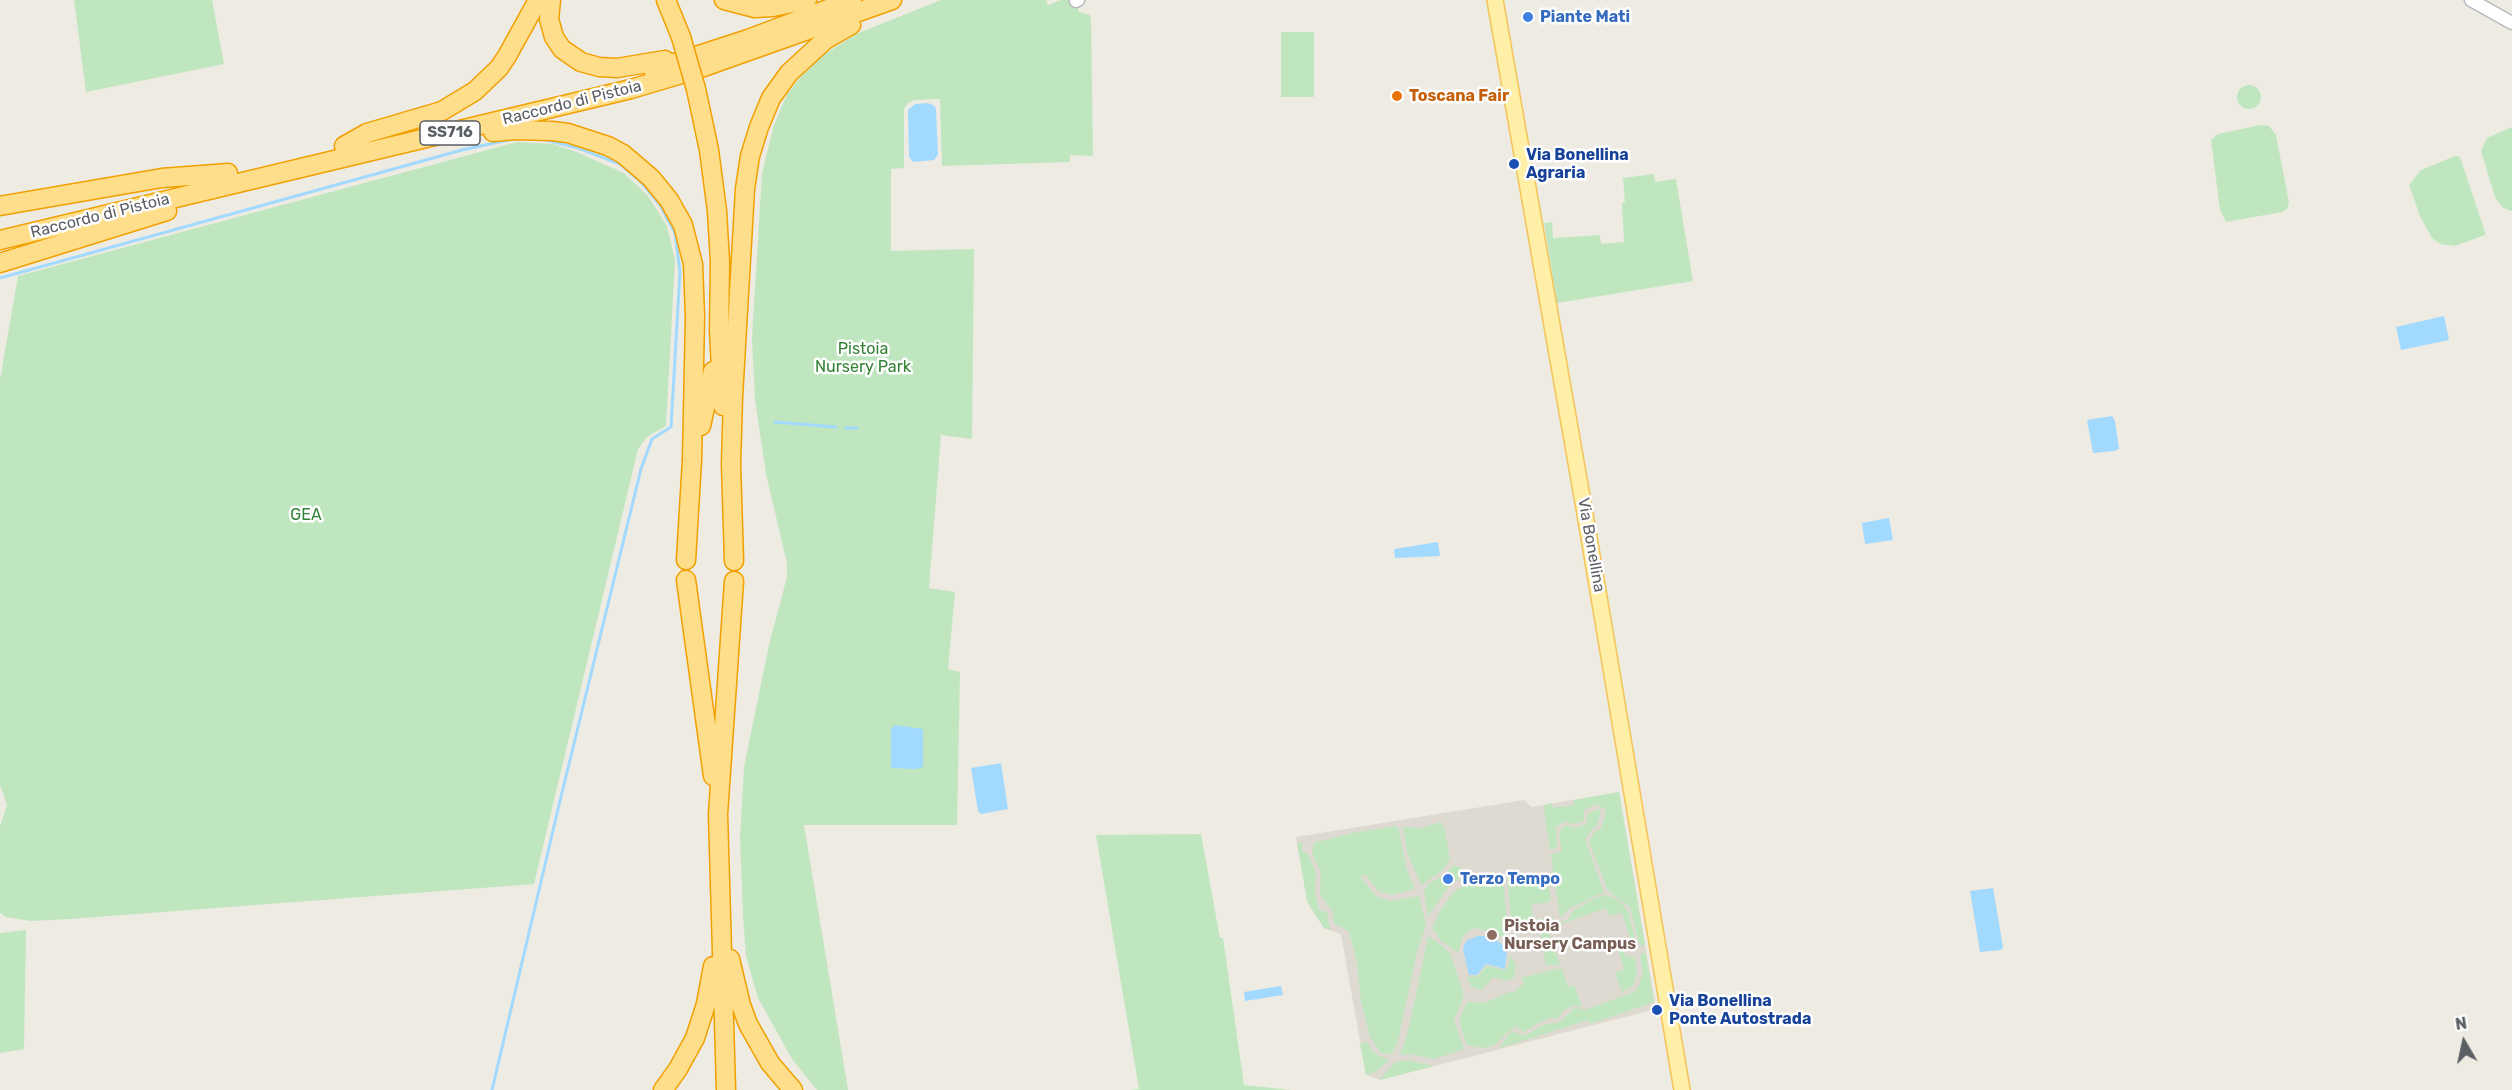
<!DOCTYPE html>
<html>
<head>
<meta charset="utf-8">
<style>
  body { margin:0 }
  #map { position:relative; width:2512px; height:1090px; overflow:hidden; background:#eeebe3; font-family:Rubik,sans-serif }
  canvas { display:block }
  .north { position:absolute; left:2434px; top:1012px; width:60px; height:60px; -webkit-text-stroke:4px #fff; paint-order:stroke; rotate:351deg; font-size:16px; font-weight:700; line-height:24px; text-align:center; color:#5b5f64 }
  .north::after { content:''; display:block; margin:auto; width:21px; height:27px; background:#5b5f64; clip-path:polygon(50% 0,100% 100%,50% 72%,0 100%) }
</style>
</head>
<body>
<div id="map">
<canvas width="2512" height="1090"></canvas>
<div class="north">N</div>
</div>
<script>
const ctx = document.querySelector('canvas').getContext('2d');
ctx.lineJoin = 'round';
function fill(path, color) { ctx.fillStyle = color; ctx.fill(path, 'evenodd'); }
const toPath = rows => new Path2D(rows.map(r => 'M' + r).join(''));
function trace(path, color, width, dash) { ctx.strokeStyle = color; ctx.lineWidth = width; ctx.lineCap = dash ? 'butt' : 'round'; ctx.setLineDash(dash || []); ctx.stroke(path); }
function drawText(font, color, halo, rows, align = 'center') {
  ctx.font = font + ' Rubik,sans-serif'; ctx.lineWidth = 5; ctx.setLineDash([]); ctx.textBaseline = 'middle'; ctx.strokeStyle = halo; ctx.fillStyle = color; for (const [text, x, y, turn = 0] of rows) {
    ctx.save(); ctx.translate(x, y); ctx.rotate((+turn || 0) * Math.PI / 180); ctx.textAlign = isNaN(turn) ? turn : align; if (halo) ctx.strokeText(text, 0, 0); ctx.fillText(text, 0, 0); ctx.restore();
  }
}
fill(toPath([
  [1619,792,1656,1009,1380,1080,1366,1075,1341,934,1324,928,1308,904,1296,837,1524,800,1532,807]
]), '#dedad1');
fill(toPath([
  [74,0,212,0,224,64,86,92],
  [941,0,1046,0,1048,5,1061,0,1076,0,1079,12,1090,15,1091,19,1093,156,1070,155,1070,162,942,166,940,99,915,100,908,103,904,109,904,168,891,169,891,251,974,249,972,439,941,435,929,588,955,592,948,669,960,672,957,825,804,825,848,1090,817,1090,792,1059,758,998,746,956,743,916,740,838,744,767,769,645,787,577,787,563,766,474,755,400,752,338,762,174,773,128,781,108,788,93,807,69,819,58,856,34],
  [1281,32,1314,32,1314,97,1281,97],
  '2237 97a12 12 0 1 1 24 0a12 12 0 1 1-24 0Z',
  [2260,125,2269,126,2276,135,2289,203,2287,209,2282,212,2226,222,2220,210,2211,140,2218,134],
  [2512,127,2512,211,2511,211,2502,207,2495,197,2481,151,2487,138],
  [517,142,553,144,574,151,624,173,648,196,667,226,675,260,666,426,648,436,638,449,534,884,70,919,31,921,6,917,0,913,0,826,7,805,0,785,0,380,18,276],
  [2455,156,2460,157,2485,232,2485,235,2455,246,2440,244,2432,238,2420,216,2409,185,2421,170],
  [1654,174,1655,182,1676,179,1693,281,1557,303,1544,223,1552,222,1553,238,1600,235,1601,244,1624,242,1622,203,1625,202,1623,178],
  [1619,792,1645,945,1642,946,1639,943,1630,907,1608,891,1589,842,1595,831,1601,829,1606,811,1597,804,1584,810,1584,821,1573,824,1565,821,1556,827,1557,848,1550,850,1545,817,1544,805,1552,803,1553,808,1574,805,1574,800],
  [1598,809,1601,811,1597,826,1593,828,1585,839,1604,892,1570,908,1560,917,1551,855,1562,851,1559,836,1561,829,1566,825,1574,828,1586,824,1588,813],
  [1441,822,1445,831,1450,859,1443,870,1421,885,1407,852,1403,827,1421,828],
  [1396,826,1398,827,1407,870,1415,889,1392,895,1378,891,1366,875,1360,876,1376,896,1390,901,1419,896,1426,925,1417,952,1398,1041,1392,1054,1381,1053,1370,1037,1361,1002,1357,962,1349,932,1334,923,1332,911,1320,894,1321,872,1312,854,1314,843,1352,833],
  [1201,834,1220,938,1223,938,1244,1085,1291,1090,1130,1090,1139,1089,1096,835],
  [1302,842,1302,851,1308,854,1316,872,1315,893,1319,910,1327,912,1330,930,1324,928,1307,901,1297,843],
  [1454,865,1464,870,1466,874,1450,885,1428,916,1424,892,1428,884,1444,875],
  [1498,873,1504,887,1509,944,1507,945,1503,937,1497,934,1474,928,1467,932,1462,938,1458,953,1441,941,1432,928,1440,911,1452,894,1468,882],
  [1509,873,1547,875,1551,902,1531,904,1533,920,1554,918,1555,925,1547,927,1560,965,1546,965,1539,925,1535,926,1534,923,1512,927,1507,878],
  [1607,895,1620,901,1628,911,1636,941,1635,944,1631,941,1622,913,1609,916,1606,908,1561,924,1561,922,1568,920,1574,910,1597,897],
  [26,930,24,1049,0,1053,0,933],
  [1428,937,1431,937,1450,953,1463,991,1463,999,1454,1020,1464,1049,1434,1059,1410,1054,1400,1055,1409,1028],
  [1623,949,1626,956,1635,957,1637,971,1633,986,1622,992,1615,973,1624,969,1618,951],
  [1643,952,1646,954,1654,1002,1590,1024,1588,1020,1499,1048,1510,1033,1514,1032,1524,1036,1545,1024,1558,1023,1575,1008,1585,1010,1634,992,1639,986,1643,973,1640,956],
  [1509,955,1516,964,1514,978,1507,981,1493,977,1481,990,1471,987,1467,977,1477,977,1487,966,1505,970,1509,965],
  [1556,969,1562,969,1568,987,1574,985,1582,1007,1574,1005,1563,1011,1557,1019,1550,1018,1542,1021,1524,1032,1515,1026,1493,1046,1483,1048,1467,1045,1459,1021,1467,1002,1484,1003,1507,993,1514,992,1524,984,1521,978],
  [1367,1042,1374,1053,1389,1060,1375,1072,1366,1075,1360,1044],
  [1408,1060,1434,1066,1380,1080,1395,1062]
]), '#c0e6bf');
fill(toPath([
  [928,103,935,106,936,110,938,155,934,160,913,162,909,157,908,110,915,104],
  [2444,316,2449,340,2401,350,2396,327],
  [2112,416,2115,421,2119,449,2114,451,2093,453,2087,420],
  [1889,518,1893,540,1865,544,1862,523],
  [1438,542,1440,556,1395,558,1394,549],
  [895,725,923,729,923,767,916,769,891,768,891,729],
  [1001,763,1008,809,981,814,978,811,971,768],
  [1993,888,2003,947,2001,950,1980,952,1970,891],
  [1478,936,1489,936,1504,945,1507,953,1505,969,1486,964,1477,975,1469,975,1463,949,1466,941],
  [1281,986,1283,995,1245,1001,1244,992]
]), '#a2d9ff');
trace(toPath([
  [0,278,462,150,513,139],
  [775,422,836,427],
  [846,428,857,428],
  [492,1090,559,805,641,469,652,439,671,427,680,272,675,233,660,205,641,182,620,164,578,148,546,140]
]), '#a2d9ff', 3);
const minor = toPath([
  [2471,0,2512,23],
  [1076,1,1078,0]
]);
const major = toPath([
  [1495,0,1584,508,1682,1090]
]);
const highway = toPath([
  [551,0,549,19,554,37,562,49,581,62,599,67,617,68,665,60],
  [666,0,681,37],
  [724,0,755,8,773,7,807,0],
  [653,70,748,39,852,0],
  [696,89,709,150,717,211,720,262,719,330,723,406],
  [493,132,515,130,552,131,568,133,608,146,623,154,651,178,669,200,683,225,693,264,695,317,692,460,686,560],
  [344,146,367,133,442,111,475,91,499,68,507,56,538,0],
  [0,206,162,178,228,173],
  [0,240,631,89,695,70,892,0],
  [0,263,167,211],
  [701,426,713,371],
  [734,561,731,464,733,397,745,189,750,156,759,127,771,98,789,73,825,40,851,25],
  [686,580,713,776],
  [730,959,741,1005,748,1024,770,1063,793,1090],
  [663,1090,678,1069,695,1038,706,1004,713,966],
  [726,1090,718,814,734,581]
]);
trace(minor, '#b6b9be', 15);
trace(major, '#f3c458', 18);
trace(highway, '#f1a000', 21);
trace(minor, '#fff', 12);
trace(major, '#ffefa7', 15);
trace(highway, '#fede8b', 18);
const highwayBridge = toPath([
  [681,37,696,89]
]);
trace(highwayBridge, '#f1a000', 21, []);
trace(highwayBridge, '#fede8b', 18);
for (const [x, y, r, color] of [
  [1528,17,6,"#3f7fe0"],
  [1397,96,6,"#e8710a"],
  [1514,164,6,"#1a4fb4"],
  [1448,879,6,"#3f7fe0"],
  [1492,935,6,"#8d6e63"],
  [1657,1010,6,"#1a4fb4"]
]) { const dot = new Path2D(); dot.arc(x, y, r, 0, 2 * Math.PI); ctx.fillStyle = color; ctx.fill(dot); trace(dot, '#fff', 2); }
for (const [x, y, w] of [
  [450,133,60]
]) { const box = new Path2D(); box.roundRect(x - w / 2, y - 12, w, 24, 4.5); ctx.fillStyle = '#fff'; ctx.fill(box); trace(box, '#5b5f64', 1.5); }
drawText('bold 15px', '#5b5f64', null, [
  ["SS716",450,133]
]);
drawText('bold 16px', '#366cbe', '#fff', [
  ["Piante Mati",1540,17],
  ["Terzo Tempo",1460,879]
], 'left');
drawText('bold 16px', '#c56008', '#fff', [
  ["Toscana Fair",1409,96]
], 'left');
drawText('16px', '#5b5f64', '#fff', [
  ["Raccordo di Pistoia",572,103,-14],
  ["Raccordo di Pistoia",100,216,-14],
  ["Via Bonellina",1591,545,80]
]);
drawText('bold 16px', '#164399', '#fff', [
  ["Via Bonellina",1526,155],
  ["Agraria",1526,173],
  ["Via Bonellina",1669,1001],
  ["Ponte Autostrada",1669,1019]
], 'left');
drawText('16px', '#338335', '#fff', [
  ["Pistoia",863,349],
  ["Nursery Park",863,367],
  ["GEA",306,515]
]);
drawText('bold 16px', '#785e54', '#fff', [
  ["Pistoia",1504,926],
  ["Nursery Campus",1504,944]
], 'left');
</script>
</body>
</html>
